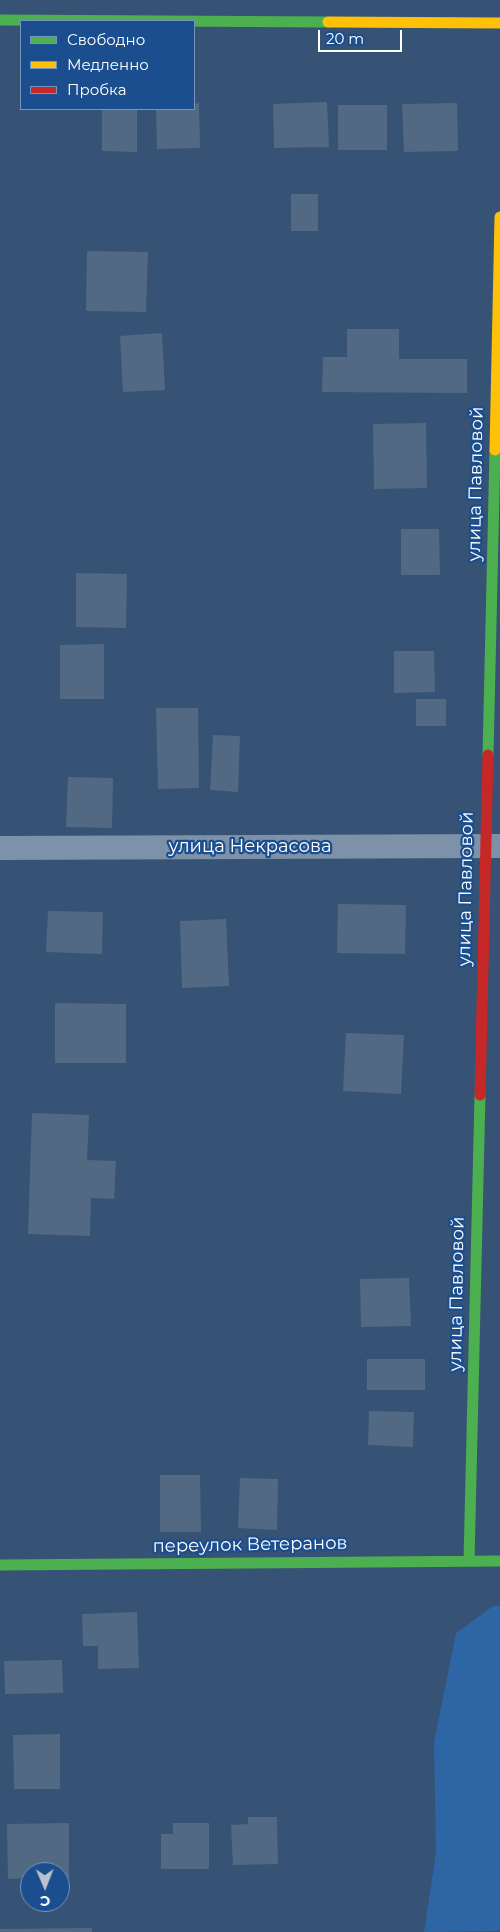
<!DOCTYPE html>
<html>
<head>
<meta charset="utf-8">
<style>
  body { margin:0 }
  #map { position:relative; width:500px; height:1932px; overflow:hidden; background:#365274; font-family:Montserrat,sans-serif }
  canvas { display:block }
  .legend { position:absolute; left:20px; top:20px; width:175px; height:90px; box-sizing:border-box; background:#1b4e8f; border:1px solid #7695bc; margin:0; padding:6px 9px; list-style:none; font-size:15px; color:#fff }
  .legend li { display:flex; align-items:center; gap:10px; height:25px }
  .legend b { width:25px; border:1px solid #7695bc }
  .north { position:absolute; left:20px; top:1862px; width:50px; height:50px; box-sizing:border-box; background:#1b4e8f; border:1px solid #7695bc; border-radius:50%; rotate:179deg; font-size:14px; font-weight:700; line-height:20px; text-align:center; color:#fff }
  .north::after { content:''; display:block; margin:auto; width:18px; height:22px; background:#b9c2ce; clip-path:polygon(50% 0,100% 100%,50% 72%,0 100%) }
  .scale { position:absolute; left:318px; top:30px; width:84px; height:22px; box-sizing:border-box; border:2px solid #fff; border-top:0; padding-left:6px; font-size:15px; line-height:18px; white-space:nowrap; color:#fff; -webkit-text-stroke:4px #1b4e8f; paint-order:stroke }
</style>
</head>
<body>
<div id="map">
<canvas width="500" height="1932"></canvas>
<ul class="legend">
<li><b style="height:6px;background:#4caf50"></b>Свободно</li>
<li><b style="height:6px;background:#ffc107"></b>Медленно</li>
<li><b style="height:6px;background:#c62828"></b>Пробка</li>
</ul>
<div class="north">С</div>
<div class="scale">20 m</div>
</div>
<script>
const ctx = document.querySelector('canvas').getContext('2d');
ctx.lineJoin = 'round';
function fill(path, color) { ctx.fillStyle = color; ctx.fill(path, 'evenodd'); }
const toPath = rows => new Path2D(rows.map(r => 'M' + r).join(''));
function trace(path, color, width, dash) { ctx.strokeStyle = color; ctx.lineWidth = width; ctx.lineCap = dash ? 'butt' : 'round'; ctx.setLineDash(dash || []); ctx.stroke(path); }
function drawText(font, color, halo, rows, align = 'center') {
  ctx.font = font + ' Montserrat,sans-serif'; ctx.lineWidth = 4.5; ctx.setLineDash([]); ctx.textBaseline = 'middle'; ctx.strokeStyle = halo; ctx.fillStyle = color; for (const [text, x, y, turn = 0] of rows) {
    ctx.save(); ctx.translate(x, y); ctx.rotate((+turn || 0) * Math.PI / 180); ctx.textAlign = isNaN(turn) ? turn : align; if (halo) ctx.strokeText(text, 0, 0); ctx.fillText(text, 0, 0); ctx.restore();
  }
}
fill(toPath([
  [493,1606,500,1606,500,1931,424,1932,436,1853,434,1742,456,1633]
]), '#2e65a5');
fill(toPath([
  [327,102,329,147,274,148,273,104],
  [199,103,200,148,157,149,156,109,194,109,194,104],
  [457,103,458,151,404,152,402,104],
  [338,105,387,105,387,150,338,150],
  [102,109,137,109,137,152,102,151],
  [291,194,318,194,318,231,291,231],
  [87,251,148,252,146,312,86,311],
  [347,329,399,329,399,359,467,359,467,393,322,392,323,357,347,357],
  [162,333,165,390,123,392,120,336],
  [426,423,427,488,374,489,373,424],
  [401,529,439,529,440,575,401,575],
  [76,573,127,574,126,628,76,627],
  [104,644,104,699,60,699,60,645],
  [394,651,434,651,435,692,394,693],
  [416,699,446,699,446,726,416,726],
  [156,708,198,708,199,788,158,789],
  [213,735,240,736,238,792,210,790],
  [68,777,113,778,112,828,66,827],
  [338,904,406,905,405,954,337,953],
  [48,911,103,912,102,954,46,952],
  [226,919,229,986,182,988,180,921],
  [55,1003,126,1004,126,1063,55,1063],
  [346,1033,404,1035,401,1094,343,1091],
  [32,1113,89,1115,87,1160,116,1161,114,1199,91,1198,90,1236,28,1234],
  [409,1278,411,1326,361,1327,360,1279],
  [367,1359,425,1359,425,1390,367,1390],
  [369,1411,414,1412,413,1447,368,1445],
  [160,1475,200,1475,201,1532,160,1532],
  [240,1478,278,1479,277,1530,238,1528],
  [137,1612,139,1668,98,1669,98,1646,83,1646,82,1614],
  [62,1660,63,1693,5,1694,4,1661],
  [60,1734,60,1789,14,1789,13,1735],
  [248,1817,277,1817,278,1864,233,1865,231,1825,248,1824],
  [69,1823,69,1878,60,1878,60,1872,30,1872,30,1878,8,1879,7,1824],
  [173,1823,209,1823,209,1869,161,1869,161,1834,173,1834],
  [92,1928,92,1932,0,1932,0,1929]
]), '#526984');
trace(toPath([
  [0,848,500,846]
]), '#7d91a8', 24);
trace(toPath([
  [0,20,328,22],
  [488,755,495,450],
  [469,1561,480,1095],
  [0,1565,500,1561]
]), '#4caf50', 11);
trace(toPath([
  [328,22,500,23],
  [495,450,500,217]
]), '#ffc107', 11);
trace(toPath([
  [480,1095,488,755]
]), '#c62828', 11);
drawText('18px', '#fff', '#1b4e8f', [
  ["улица Павловой",476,484,-89],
  ["улица Некрасова",250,847],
  ["улица Павловой",466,889,-89],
  ["улица Павловой",457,1294,-89],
  ["переулок Ветеранов",250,1545,-1]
]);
</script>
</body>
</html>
